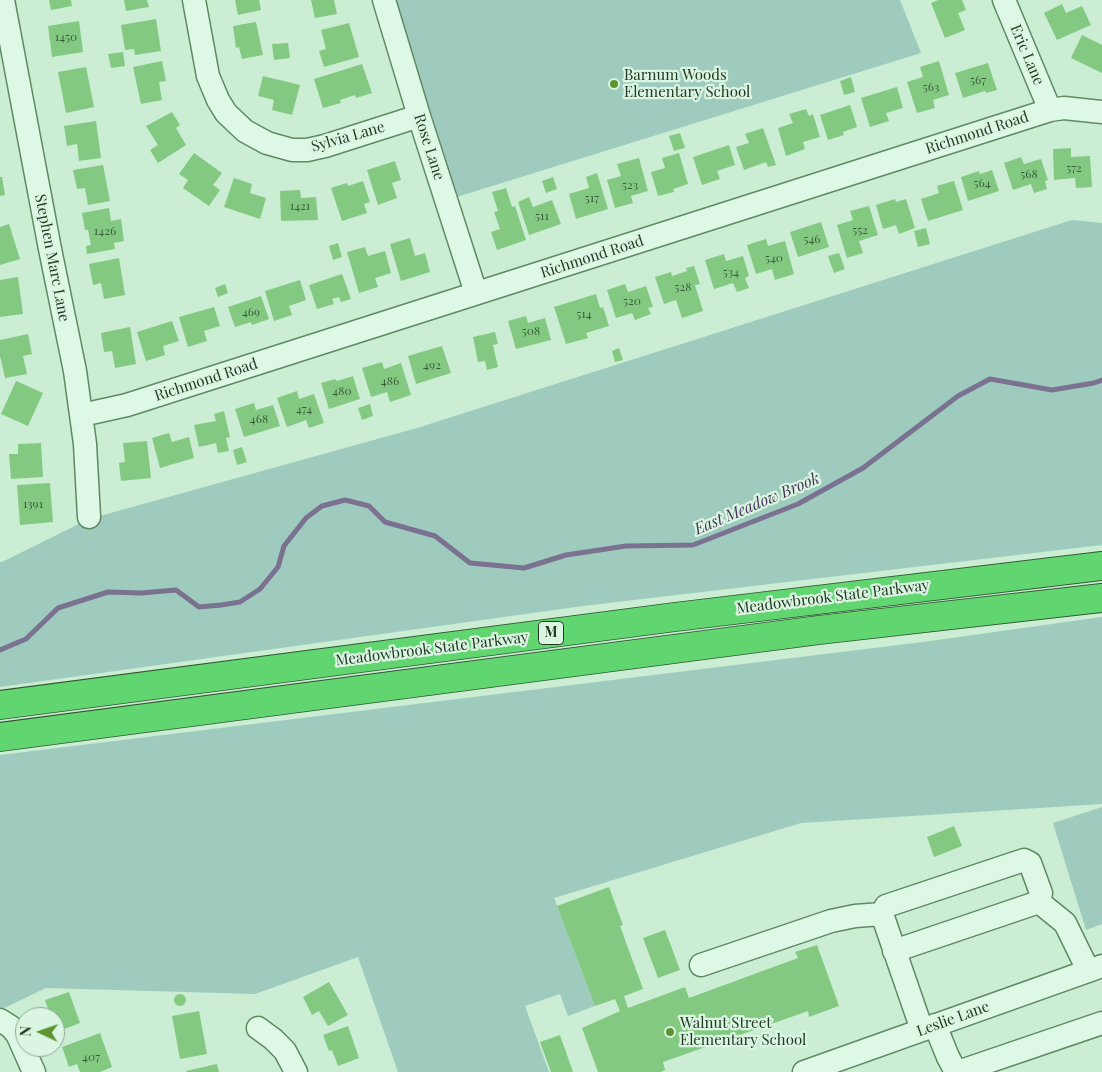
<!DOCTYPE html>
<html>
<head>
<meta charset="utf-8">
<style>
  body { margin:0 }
  #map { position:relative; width:1102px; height:1072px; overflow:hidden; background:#caedd4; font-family:"Playfair Display",serif }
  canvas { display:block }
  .north { position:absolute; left:15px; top:1007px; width:50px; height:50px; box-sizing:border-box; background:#daf5e1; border:1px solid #90aa95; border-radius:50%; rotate:273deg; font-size:14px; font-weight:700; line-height:20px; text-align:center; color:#223a23 }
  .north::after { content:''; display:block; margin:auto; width:18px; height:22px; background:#5e9532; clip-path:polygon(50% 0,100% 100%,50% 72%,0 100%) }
</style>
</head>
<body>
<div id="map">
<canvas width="1102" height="1072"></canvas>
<div class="north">N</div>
</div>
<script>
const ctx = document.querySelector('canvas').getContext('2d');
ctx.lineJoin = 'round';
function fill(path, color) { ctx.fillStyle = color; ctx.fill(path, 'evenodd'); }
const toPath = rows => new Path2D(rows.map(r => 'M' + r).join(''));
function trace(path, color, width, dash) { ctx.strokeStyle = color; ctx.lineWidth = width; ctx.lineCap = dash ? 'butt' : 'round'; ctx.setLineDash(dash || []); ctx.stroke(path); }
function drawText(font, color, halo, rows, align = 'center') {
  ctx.font = font + ' "Playfair Display",serif'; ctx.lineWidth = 4.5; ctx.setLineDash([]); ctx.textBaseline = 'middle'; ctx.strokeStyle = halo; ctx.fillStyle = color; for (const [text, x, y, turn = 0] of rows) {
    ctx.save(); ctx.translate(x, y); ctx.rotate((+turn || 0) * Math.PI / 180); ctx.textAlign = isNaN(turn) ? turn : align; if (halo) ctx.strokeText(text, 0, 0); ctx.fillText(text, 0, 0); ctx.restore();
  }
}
fill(toPath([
  [384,0,900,0,921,53,447,200],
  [1072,220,1102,223,1102,545,583,606,0,687,0,562,2,562,89,519,417,428],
  [1102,617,1102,804,801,823,554,898,595,1006,568,1016,560,994,525,1006,549,1072,398,1072,358,957,255,994,46,988,0,1010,0,755,923,642],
  [1102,807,1102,924,1086,930,1053,823]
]), '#9ecbbd');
trace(toPath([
  [0,650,26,639,58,608,108,592,141,593,176,590,199,607,221,605,240,602,260,589,278,567,284,546,306,518,322,506,345,500,369,506,385,522,435,536,470,563,524,568,566,555,626,546,693,545,798,504,863,468,958,396,990,379,1052,390,1094,383,1102,380]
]), '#7b7190', 5);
fill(toPath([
  [49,0,71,0,72,6,51,10],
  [124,0,147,0,149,7,126,11],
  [235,0,259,0,261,10,238,15],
  [311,0,334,0,337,14,315,18],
  [938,0,962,0,966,10,958,13,965,30,945,38,931,3],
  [1062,4,1066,13,1082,6,1091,25,1057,40,1044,13],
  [156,19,161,51,135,55,134,49,125,50,121,25],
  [79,21,83,52,52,57,48,26],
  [256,22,263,55,242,59,239,47,236,48,233,26],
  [349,23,359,57,324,67,319,51,326,49,321,30],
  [1082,35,1102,45,1102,73,1071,58],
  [288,43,290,58,274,60,272,44],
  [123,52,125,66,111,68,108,54],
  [162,61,166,81,159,82,162,100,141,104,133,67],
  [939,61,949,95,933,100,935,108,917,113,907,82,923,77,920,67],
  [988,63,997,90,986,93,985,91,963,98,955,73],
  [362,64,372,93,356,98,355,95,340,100,341,103,323,108,314,79],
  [86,67,94,107,66,113,58,72],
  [263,76,300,85,292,115,272,110,274,100,258,96],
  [851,77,855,92,844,95,840,81],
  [897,87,903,108,886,113,889,121,870,127,861,98],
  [850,105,857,127,843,132,844,135,828,140,820,115],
  [806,109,809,116,813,114,820,137,803,142,805,149,786,156,778,128,793,123,789,114],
  [172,112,180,125,176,128,186,145,158,163,150,150,158,145,146,126],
  [96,121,101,158,79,161,77,144,67,146,64,126],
  [763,128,776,165,768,167,766,162,744,170,736,147,749,143,745,134],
  [680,133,685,148,674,151,669,136],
  [729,145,735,165,717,171,720,179,702,185,693,157],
  [1071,148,1071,157,1090,156,1092,187,1076,188,1075,178,1054,180,1053,149],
  [194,153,222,173,213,185,220,190,209,206,183,188,188,180,179,174],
  [679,153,688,184,673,189,674,192,658,196,651,172,665,168,662,158],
  [1021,157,1024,164,1041,159,1048,180,1045,181,1047,189,1034,193,1031,184,1013,190,1004,163],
  [639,158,648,191,631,196,633,203,615,208,607,180,621,176,617,164],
  [395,161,401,180,392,183,397,198,378,205,367,170],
  [103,165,110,201,88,205,85,188,77,189,73,170],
  [992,170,999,191,968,201,961,177,979,171,980,174],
  [597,173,608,209,576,219,569,194,589,188,586,177],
  [0,177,2,177,5,195,0,196],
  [553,177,557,189,546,193,542,181],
  [234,178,252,184,250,193,266,198,260,219,224,207],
  [363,181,370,202,364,204,367,213,342,221,331,188,347,183,348,186],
  [954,181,963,210,928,221,921,199,939,193,937,186],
  [506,188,512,207,515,206,526,240,497,250,491,232,500,229,494,212,498,211,492,192],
  [300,190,301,198,316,197,318,220,281,221,280,191],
  [529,197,533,207,552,200,561,224,529,235,518,202],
  [895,199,896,202,906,199,915,228,899,234,896,225,883,229,876,205],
  [869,206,878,235,859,241,863,253,847,258,837,225,853,220,850,211],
  [109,208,111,221,121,219,124,241,114,243,115,249,87,254,86,246,91,245,88,230,85,230,82,213],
  [821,222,829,247,798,257,790,232],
  [9,224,20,259,0,265,0,227],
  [926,228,930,244,918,247,914,231],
  [410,238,415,256,425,253,430,272,401,281,390,244],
  [766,239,768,246,785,241,794,274,775,280,772,269,756,274,747,245],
  [338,243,342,257,333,260,329,246],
  [365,247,368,256,385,251,391,273,375,278,378,287,359,293,347,252],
  [839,253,845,269,834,273,828,256],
  [724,254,726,261,743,256,749,276,745,278,749,288,737,292,733,283,714,289,705,260],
  [119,258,125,295,104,299,101,283,93,285,89,264],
  [694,266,700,284,695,285,703,311,682,318,676,300,664,304,655,277,671,272,672,276,687,271,686,268],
  [342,274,351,299,341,302,339,297,332,299,334,304,317,309,309,285],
  [18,277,23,314,0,317,0,280],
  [300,280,306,300,289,306,292,315,274,321,265,291],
  [225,284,228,293,218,297,215,288],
  [625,284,628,292,646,286,653,307,648,308,651,314,635,320,632,313,616,318,607,290],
  [596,294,600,308,603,307,609,326,586,333,588,338,566,344,554,307],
  [261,296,269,319,252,325,251,322,235,327,228,307],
  [214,307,220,326,204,331,207,341,188,347,179,317],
  [526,316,528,323,545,318,551,340,516,349,508,321],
  [172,321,179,341,163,346,165,355,146,361,137,332],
  [130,327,136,364,115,368,112,351,104,352,101,333],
  [495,332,498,344,493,345,498,367,487,370,485,361,478,362,473,337],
  [28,334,32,354,23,356,27,374,5,378,0,356,0,340],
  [442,346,451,373,416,384,408,356],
  [619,348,623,360,615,362,612,351],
  [382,362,384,369,401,363,411,395,390,402,387,392,371,397,362,368],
  [353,376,360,399,329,409,321,383,335,379,337,381],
  [16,381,43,393,28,426,1,414],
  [297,391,299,399,314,394,324,423,309,428,306,420,287,427,277,398],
  [254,403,256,410,273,405,280,426,244,437,235,409],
  [370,404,373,416,362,420,358,408],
  [224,411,230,437,226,438,229,451,218,453,216,443,199,447,194,425,216,421,214,414],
  [169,433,172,442,189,437,194,458,160,468,152,438],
  [147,441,151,478,121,481,119,463,125,462,123,443],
  [41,443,43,477,11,479,9,454,18,454,18,444],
  [242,447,247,462,237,465,233,450],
  [50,483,53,522,20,525,17,485],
  [954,826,962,846,934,857,927,837],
  [609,887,623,925,620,926,643,989,624,996,628,1008,685,987,689,998,798,958,795,952,817,945,839,1006,809,1017,808,1011,663,1062,665,1070,661,1072,598,1072,582,1028,620,1011,615,999,595,1006,557,906],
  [665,930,680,970,658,978,643,938],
  [329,982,348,1015,328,1026,319,1011,312,1015,303,997],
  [69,992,80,1023,56,1032,55,1017,51,1017,45,1000],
  '174 1000a6 6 0 1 1 12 0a6 6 0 1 1-12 0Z',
  [199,1011,207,1054,180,1059,172,1016],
  [348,1026,359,1058,338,1066,332,1050,329,1051,323,1035],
  [100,1033,112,1067,100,1072,80,1072,77,1064,69,1067,62,1047],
  [560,1035,573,1072,551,1072,540,1042],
  [217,1064,219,1072,187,1072,186,1071]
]), '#84c982');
const minor = toPath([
  [3,0,50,249,75,371,85,444,89,517],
  [194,0,208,76,218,100,226,113,245,131,267,143,292,150,307,150,325,146,419,116],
  [384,0,419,116,476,293],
  [1004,0,1050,110],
  [82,415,127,405,1050,110,1064,108,1102,112],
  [1039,902,1065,923,1088,970],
  [894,951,1039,902,1041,893,1030,863,1024,860,886,906,882,914,922,1030],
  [701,965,831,921,855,916,882,914],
  [0,1020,11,1027,17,1034,34,1072],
  [935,1025,948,1057,956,1072],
  [258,1028,273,1039,285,1051,296,1072],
  [804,1072,1102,966],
  [958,1072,1102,1023]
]);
const highway = toPath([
  [0,705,675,617,1102,566],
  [0,737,819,630,1102,598]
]);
trace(minor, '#5f8963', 25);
trace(highway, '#335734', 30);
trace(minor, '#ddf8e4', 22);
trace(highway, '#61d670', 28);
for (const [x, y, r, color] of [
  [614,84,5,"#5e9532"],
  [670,1032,5,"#5e9532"]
]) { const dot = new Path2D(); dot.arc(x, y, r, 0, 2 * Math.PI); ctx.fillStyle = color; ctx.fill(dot); trace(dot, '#daf5e1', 2); }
drawText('12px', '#3a5e3b', null, [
  ["1450",66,37],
  ["567",978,80],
  ["563",931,87],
  ["572",1074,168],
  ["568",1029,174],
  ["564",982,183],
  ["523",630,185],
  ["517",592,198],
  ["1421",300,206],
  ["511",542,216],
  ["552",860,230],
  ["1426",105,231],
  ["546",812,239],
  ["540",774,258],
  ["534",731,272],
  ["528",683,287],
  ["520",632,301],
  ["469",251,312],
  ["514",584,314],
  ["508",531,331],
  ["492",432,365],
  ["486",390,381],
  ["480",342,391],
  ["474",304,409],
  ["468",259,419],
  ["1391",33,504],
  ["407",91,1057]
]);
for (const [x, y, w] of [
  [551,633,25]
]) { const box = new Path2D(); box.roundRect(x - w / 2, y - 11.5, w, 23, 4); ctx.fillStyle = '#daf5e1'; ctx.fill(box); trace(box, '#223a23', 1); }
drawText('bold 14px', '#223a23', null, [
  ["M",551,633]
]);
drawText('15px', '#223a23', '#daf5e1', [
  ["Eric Lane",1027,55,67],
  ["Richmond Road",977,133,-18],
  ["Sylvia Lane",348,137,-16],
  ["Rose Lane",429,147,72],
  ["Richmond Road",592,257,-18],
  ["Stephen Marc Lane",52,258,79],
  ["Richmond Road",206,380,-18],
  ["Meadowbrook State Parkway",833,597,-7],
  ["Meadowbrook State Parkway",432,649,-7],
  ["Leslie Lane",953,1019,-20]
]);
drawText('15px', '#223a23', '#daf5e1', [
  ["Barnum Woods",624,75],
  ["Elementary School",624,92],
  ["Walnut Street",680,1023],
  ["Elementary School",680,1040]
], 'left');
drawText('italic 16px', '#463259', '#daf5e1', [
  ["East Meadow Brook",757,504,-23]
]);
</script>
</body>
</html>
